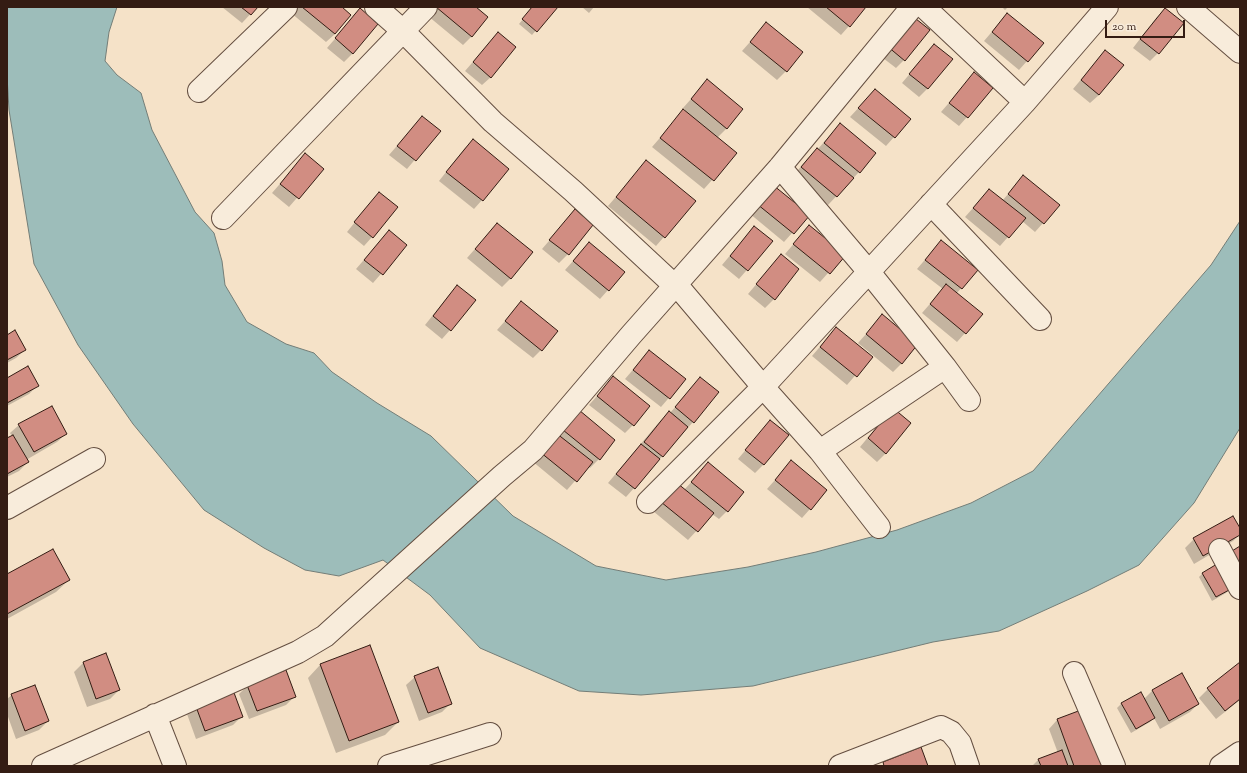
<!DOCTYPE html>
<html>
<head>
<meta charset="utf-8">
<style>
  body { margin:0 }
  #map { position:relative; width:1247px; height:773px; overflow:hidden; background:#f5e2c8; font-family:"Sorts Mill Goudy",serif }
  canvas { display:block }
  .frame { position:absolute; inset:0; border:8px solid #341c13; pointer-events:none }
  .scale { position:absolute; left:1105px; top:20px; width:80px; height:18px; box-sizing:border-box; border:2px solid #341c13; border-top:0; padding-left:5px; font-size:12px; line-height:14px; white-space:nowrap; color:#341c13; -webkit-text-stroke:3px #f8ecdb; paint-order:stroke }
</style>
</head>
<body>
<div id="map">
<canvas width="1247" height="773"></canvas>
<div class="frame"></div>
<div class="scale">20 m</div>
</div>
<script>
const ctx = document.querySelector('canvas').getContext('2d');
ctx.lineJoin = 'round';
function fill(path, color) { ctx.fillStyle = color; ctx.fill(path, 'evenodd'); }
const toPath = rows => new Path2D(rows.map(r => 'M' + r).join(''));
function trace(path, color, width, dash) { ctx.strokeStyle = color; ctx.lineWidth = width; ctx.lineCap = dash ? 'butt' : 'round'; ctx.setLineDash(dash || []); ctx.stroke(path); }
const water = toPath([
  [7,7,117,7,109,32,105,61,117,75,141,93,152,130,195,212,214,233,222,261,225,285,247,322,286,344,314,353,332,372,377,403,431,436,513,516,596,566,666,580,748,567,816,552,897,530,971,503,1033,471,1211,265,1240,221,1240,428,1194,503,1139,565,1087,591,999,631,933,642,753,686,641,695,579,691,480,648,430,595,383,560,339,576,305,570,264,548,204,510,133,424,78,345,34,264,9,110,7,76,7,7]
]);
fill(water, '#9dbdba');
trace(water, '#737d77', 1);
fill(toPath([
  [222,7,257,7,242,23],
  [296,7,341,7,335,34,326,42,291,13],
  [435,7,474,7,472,36,463,45,428,16],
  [533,7,556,7,532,35,519,24],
  [582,7,594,7,589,13],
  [807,7,864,7,849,26,841,35],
  [1002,7,1008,7,1005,10],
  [360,10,353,53,344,62,327,48],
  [1165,10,1158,53,1150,61,1133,48,1156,18],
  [1007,14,1043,43,1019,70,984,41],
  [766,24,786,71,777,80,742,51],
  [903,25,904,60,896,68,879,55],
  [498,33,491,77,482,85,465,71],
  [934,45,928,88,919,97,902,83],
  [1105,51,1099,95,1090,103,1073,89],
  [974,74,967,117,959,126,941,112],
  [707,81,727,128,717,138,736,153,704,189,652,147,685,109,683,108],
  [875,90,894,137,886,146,850,117],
  [422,117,439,131,407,169,389,155],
  [840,124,859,172,828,205,793,176,808,158,817,150],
  [473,140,482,200,474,209,439,181,464,149],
  [305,155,322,169,289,207,272,193],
  [646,162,695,201,656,246,608,206],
  [1024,176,1043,223,1035,232,1022,221,1000,246,965,217,989,190,1002,201],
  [765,195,808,215,784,242,749,213],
  [371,202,372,237,364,246,347,232],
  [575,211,592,225,568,254,559,263,542,249],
  [497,224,511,278,502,287,467,258],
  [809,226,844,255,820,282,785,254],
  [754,227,772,241,739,279,722,265],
  [389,231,406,245,373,283,356,269],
  [941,241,977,270,956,294,965,333,957,342,922,313,943,289,917,269],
  [589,243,624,272,600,299,565,270],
  [781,255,774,299,765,308,748,294],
  [457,287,450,330,442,339,425,325,449,295],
  [521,303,541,350,533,358,497,330],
  [882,316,902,363,893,372,858,343],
  [836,328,871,357,847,385,812,356],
  [7,336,25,350,16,358,7,363],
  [649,351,685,379,661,407,625,379],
  [613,378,633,425,625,433,589,405],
  [700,378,693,422,626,497,608,483,660,421,669,413,670,413],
  [7,379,38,385,29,394,7,406],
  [884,418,886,453,877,462,860,447],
  [570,420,614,440,599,459,590,468,588,466,567,490,532,461],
  [770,421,764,464,755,473,738,459],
  [19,425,66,434,57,442,26,460,28,462,19,471,7,477,7,439,12,436,10,433],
  [791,462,810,509,802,518,767,489],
  [708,464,727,511,719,519,712,514,688,540,653,511,669,493,684,490],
  [1233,517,1240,530,1240,534,1233,541,1194,564,1185,548,1194,539],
  [1203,573,1230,589,1226,593,1212,601,1199,577],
  [7,576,69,580,56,592,7,619],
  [106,654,119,690,110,699,87,707,74,672,83,663],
  [1240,664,1240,700,1216,719,1199,698,1208,689],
  [320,665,398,722,385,735,336,753,308,678],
  [1182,674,1198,704,1190,712,1160,729,1154,718,1150,722,1131,733,1117,708,1121,704,1141,693,1144,699,1152,691],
  [415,677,451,703,442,712,419,721,406,685],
  [248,685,295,696,286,705,249,719,239,694],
  [232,691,242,716,233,725,196,739,187,714],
  [12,695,48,721,39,730,16,739,7,714,7,699],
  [1080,711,1101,766,1032,766,1038,760,1058,753,1049,729,1057,720]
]), '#0003');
const building = toPath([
  [241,7,258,7,251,15,241,7],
  [302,7,342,7,351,15,335,34,302,7],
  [436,7,476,7,488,17,472,37,436,7],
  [532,7,558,7,537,32,522,19,532,7],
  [826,7,866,7,850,27,826,7],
  [360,8,378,24,353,54,335,38,360,8],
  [1165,8,1184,23,1159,54,1140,39,1165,8],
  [1007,13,1044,43,1028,62,992,32,1007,13],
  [911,15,930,30,905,61,887,46,911,15],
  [766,22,803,52,787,72,750,42,766,22],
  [498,32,516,47,491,78,473,62,498,32],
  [934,44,953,59,928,89,909,74,934,44],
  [1105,50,1124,65,1099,95,1081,80,1105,50],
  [974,72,993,88,968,118,949,103,974,72],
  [707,79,743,109,727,129,691,99,707,79],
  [875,89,911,119,895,138,858,108,875,89],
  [683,109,737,153,714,181,660,138,683,109],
  [422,116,441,131,416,161,397,146,422,116],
  [840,123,876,153,860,173,824,143,840,123],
  [473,139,509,169,483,201,446,172,473,139],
  [817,148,854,178,837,197,801,167,817,148],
  [305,153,324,169,299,199,280,184,305,153],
  [646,160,696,201,665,238,616,197,646,160],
  [1023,175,1060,205,1044,224,1008,194,1023,175],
  [773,185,810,215,794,234,757,204,773,185],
  [989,189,1026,218,1009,238,973,208,989,189],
  [379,192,398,207,373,238,354,222,379,192],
  [575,209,593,225,569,255,549,240,575,209],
  [497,223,533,252,511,279,475,249,497,223],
  [809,225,846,255,830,274,793,244,809,225],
  [754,226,773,241,748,271,730,256,754,226],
  [389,230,407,245,383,275,364,260,389,230],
  [941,240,978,270,962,289,925,260,941,240],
  [589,242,625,272,609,291,573,261,589,242],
  [781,254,799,269,775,300,756,284,781,254],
  [946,284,983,314,966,334,930,304,946,284],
  [457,285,476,300,451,331,433,316,457,285],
  [521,301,558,331,542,351,505,321,521,301],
  [882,314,918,344,902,364,866,334,882,314],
  [836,327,873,357,857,377,820,347,836,327],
  [15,330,26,350,7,360,7,335,15,330],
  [649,350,686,379,670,399,633,370,649,350],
  [28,366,39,386,7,403,7,378,28,366],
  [613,376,650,406,634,426,597,396,613,376],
  [700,377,719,392,694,423,675,407,700,377],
  [52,406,67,434,34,452,18,424,52,406],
  [893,408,911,423,886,454,868,438,893,408],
  [579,410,615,440,600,460,563,430,579,410],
  [669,411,688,427,663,457,644,442,669,411],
  [770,420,789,435,764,465,745,450,770,420],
  [556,433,593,462,577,482,540,452,556,433],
  [13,435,29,462,7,474,7,438,13,435],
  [641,444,660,459,635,489,616,474,641,444],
  [791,460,827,490,811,510,775,480,791,460],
  [708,462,744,492,728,512,691,482,708,462],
  [677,483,714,513,698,532,661,502,677,483],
  [1233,516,1240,528,1240,535,1203,556,1193,538,1233,516],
  [1240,546,1240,566,1232,551,1240,546],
  [53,549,70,580,7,614,7,574,53,549],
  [1217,564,1231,589,1216,597,1202,573,1217,564],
  [370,645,399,722,349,741,320,664,370,645],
  [106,653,120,690,96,699,83,662,106,653],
  [1240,662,1240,699,1225,711,1207,688,1240,662],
  [438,667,452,704,428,713,414,676,438,667],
  [286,670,296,697,257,711,247,685,286,670],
  [1182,673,1199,704,1169,721,1152,690,1182,673],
  [35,685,49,721,25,731,11,694,35,685],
  [233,690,243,717,205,731,195,704,233,690],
  [1141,692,1155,718,1136,729,1121,703,1141,692],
  [1081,710,1102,766,1074,766,1057,719,1081,710],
  [921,747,928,766,884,766,883,762,921,747],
  [1062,750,1068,766,1041,766,1038,759,1062,750]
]);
fill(building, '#d18d82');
trace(building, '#341c13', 1);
const minor = toPath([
  [376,7,403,31,493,122,573,191,674,285],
  [924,7,1025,102],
  [1188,7,1240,52],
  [199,91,286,7],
  [780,167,869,272,945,367,969,400],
  [931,204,1040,319],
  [223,218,426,7],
  [675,283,763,387,820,451,879,527],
  [820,451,945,367],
  [648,502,763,387,1025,102,1107,7],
  [7,508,94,459],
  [1220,550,1240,588],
  [1074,673,1114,766],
  [155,715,175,766],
  [43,766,298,652,325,636,502,476,533,450,631,335,780,167,912,7],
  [389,766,490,734],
  [840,766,941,727,951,732,960,743,968,766],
  [1221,766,1240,753]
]);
trace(minor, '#644e40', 24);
trace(minor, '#f8ecdb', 22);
</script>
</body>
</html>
